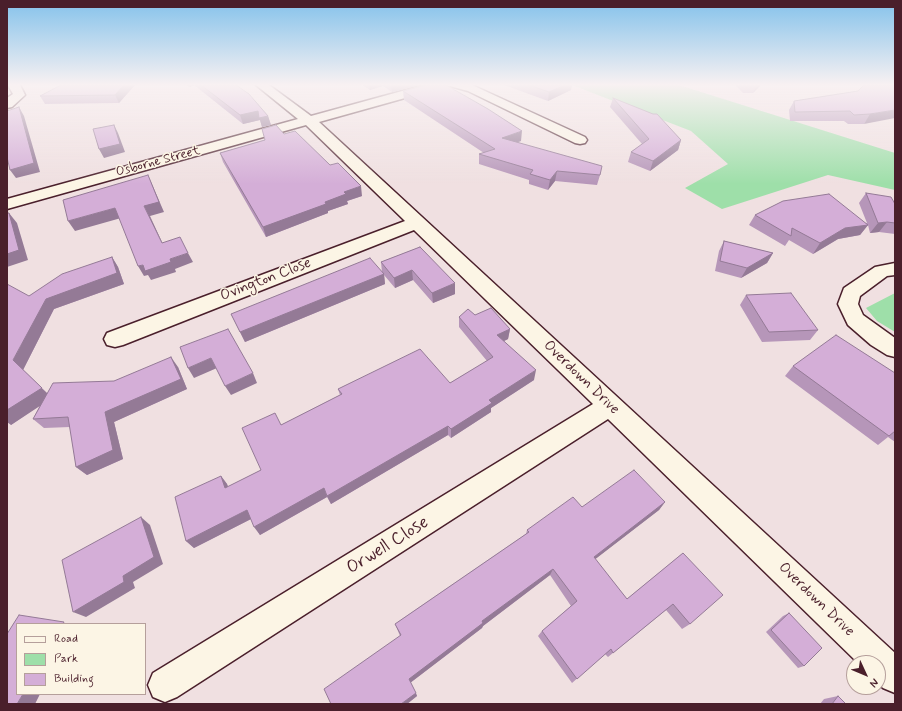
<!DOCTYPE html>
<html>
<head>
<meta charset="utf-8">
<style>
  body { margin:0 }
  #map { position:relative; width:902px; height:711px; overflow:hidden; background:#f0e0e1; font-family:Mynerve,sans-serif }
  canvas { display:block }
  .frame { position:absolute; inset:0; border:8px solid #4a1f2b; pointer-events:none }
  .legend { position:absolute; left:16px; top:623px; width:130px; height:72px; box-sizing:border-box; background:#fcf5e5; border:1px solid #b59f9b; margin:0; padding:5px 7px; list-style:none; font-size:12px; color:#4a1f2b }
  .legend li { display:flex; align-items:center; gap:8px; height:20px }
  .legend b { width:20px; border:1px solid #b59f9b }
  .north { position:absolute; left:846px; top:655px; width:40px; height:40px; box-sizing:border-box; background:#fcf5e5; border:1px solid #b59f9b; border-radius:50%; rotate:134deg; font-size:11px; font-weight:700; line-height:16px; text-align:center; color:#4a1f2b }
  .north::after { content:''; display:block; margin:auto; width:14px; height:18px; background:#4a1f2b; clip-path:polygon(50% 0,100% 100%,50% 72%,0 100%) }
</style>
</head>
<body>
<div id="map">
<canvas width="902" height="711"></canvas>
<div class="frame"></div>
<ul class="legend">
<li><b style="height:5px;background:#fcf5e5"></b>Road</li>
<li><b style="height:11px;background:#9edfa9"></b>Park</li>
<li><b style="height:11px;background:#d4aed7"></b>Building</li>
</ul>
<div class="north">N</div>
</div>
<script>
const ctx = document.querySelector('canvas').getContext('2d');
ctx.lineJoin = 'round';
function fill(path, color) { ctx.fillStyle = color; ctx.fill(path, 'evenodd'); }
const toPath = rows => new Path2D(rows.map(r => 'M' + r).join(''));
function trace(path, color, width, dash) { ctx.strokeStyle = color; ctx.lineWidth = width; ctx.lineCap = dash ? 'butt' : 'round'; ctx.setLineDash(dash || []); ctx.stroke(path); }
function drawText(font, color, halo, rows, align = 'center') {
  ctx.font = font + ' Mynerve,sans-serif'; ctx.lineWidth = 3; ctx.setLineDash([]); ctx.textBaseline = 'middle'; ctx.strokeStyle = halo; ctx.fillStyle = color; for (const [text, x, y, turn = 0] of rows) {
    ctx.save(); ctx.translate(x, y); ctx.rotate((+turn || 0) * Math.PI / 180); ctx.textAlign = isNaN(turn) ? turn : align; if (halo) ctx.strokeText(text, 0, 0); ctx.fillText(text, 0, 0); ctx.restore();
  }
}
fill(toPath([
  [572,85,679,85,895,153,895,190,828,175,722,209,685,188,728,164,691,131],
  [895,293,895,332,877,321,866,308]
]), '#9edfa9');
const minor = toPath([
  [8,85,20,85,25,95,12,107,7,108,7,98,13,94,8,85],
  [256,85,269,85,311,116,424,85,472,85,585,137,587,140,585,143,580,144,575,143,468,91,450,86,430,91,319,122,895,653,895,693,883,688,878,683,878,663,858,663,608,419,177,697,165,702,153,697,148,685,153,673,593,404,414,230,123,345,115,347,107,345,104,339,107,333,405,221,306,125,7,209,7,199,298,119,256,85],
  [895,263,895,275,887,276,860,296,858,304,863,315,895,338,895,357,887,355,871,345,848,325,838,304,844,288,875,267,895,263]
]);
trace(minor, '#4a1f2b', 3);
fill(minor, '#fcf5e5');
fill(toPath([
  [61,85,135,85,119,103,45,104,40,96],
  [187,85,236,85,268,116,271,125,262,127,260,120,243,124,194,85,190,87],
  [362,85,420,85,392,92,383,86,370,90],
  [504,85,572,85,571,90,548,101],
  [735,85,761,85,753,93,743,93],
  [895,85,864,124,848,124,844,121,790,121,789,110,794,101],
  [403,91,521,141,517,142,600,175,597,185,555,181,548,190,529,184,529,180,479,164,479,154,484,153,404,100],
  [613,98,681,140,678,150,650,171,628,162,631,152,642,144,610,107],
  [284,134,362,196,347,201,348,204,328,211,328,213,266,237,223,162,220,153],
  [866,193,895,204,895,234,879,232,870,233,868,225,860,235,838,239,813,254,789,240,785,246,749,225,755,215,867,223,859,203],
  [724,241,773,253,767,263,741,278,715,271,719,251],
  [420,247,455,294,433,303,413,280,395,288,384,275,385,284,245,342,231,314,382,272,381,262],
  [112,257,118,267,124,284,54,309,23,370,47,393,114,381,178,367,187,389,114,422,123,459,87,475,76,467,70,427,44,428,33,419,40,405,11,425,29,296],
  [746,295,818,330,810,340,762,342,740,305],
  [475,315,510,329,508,339,504,341,534,380,491,408,491,412,451,438,448,435,331,504,327,497,260,535,251,519,194,548,186,541,221,476,227,484,228,487,261,470,281,425,340,395,338,389,450,383,487,361,459,327,459,317],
  [793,366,895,373,895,442,888,437,878,445,785,376],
  [665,502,659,510,595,559,627,599,683,553,690,624,682,629,666,610,608,657,605,654,572,683,538,636,542,631,571,606,550,575,483,626,482,628,410,683,417,696,407,704,400,636,395,624,526,534,527,530,582,507],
  [789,613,804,666,798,668,766,632,783,616],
  [838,696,846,704,820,704,824,699]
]), '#b696b9');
fill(toPath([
  [124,85,135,85,119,103,115,95],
  [189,85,194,85,190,87],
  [369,85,382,85,383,86,370,90],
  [391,85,420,85,392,92],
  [565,85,572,85,571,90,548,101,549,92],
  [757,85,761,85,753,93],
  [19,107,24,116,40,172,16,178,10,170],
  [895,110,895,118,864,124,870,114],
  [258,111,268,116,271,125,262,127,260,120,243,124,240,115],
  [114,125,118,133,125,152,104,158,99,149],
  [522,131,521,141,501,148,502,138],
  [681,140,678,150,650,171,653,161],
  [557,171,555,181,548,190,550,180],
  [148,175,164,212,150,216,167,253,162,243,144,206],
  [361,186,362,196,347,201,348,204,328,211,328,213,266,237,263,227,325,202,344,192],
  [115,208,121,218,75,231,68,221],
  [9,213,17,223,28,260,7,267],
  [887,222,879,232,870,233,878,223],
  [868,225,860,235,838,239,813,254,820,243,845,228],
  [188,253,193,262,175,269,176,272,151,280,148,275,144,276,138,266,143,265,170,259],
  [773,253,767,263,741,278,747,268],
  [112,257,118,267,124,284,54,309,23,370,52,398,11,425,7,422,7,410,13,360,46,299],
  [412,270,413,280,395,288,394,278],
  [384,274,385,284,245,342,240,332],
  [455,283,455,294,433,303,432,293],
  [510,329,508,339,496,345,497,335],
  [171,357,178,367,187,389,114,422,123,459,87,475,76,467,105,412],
  [211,358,217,368,194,378,188,368],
  [536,370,534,380,491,408,491,412,451,438,451,429,489,400],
  [253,373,257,383,231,395,225,386],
  [448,426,448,435,331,504,327,496],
  [221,476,227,484,232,497,225,488],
  [324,488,327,497,260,535,254,527],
  [665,502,659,510,589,564,594,557],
  [247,510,253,518,194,548,186,541],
  [141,517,150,525,163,564,133,582,135,588,86,617,73,612,123,576],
  [553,569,550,575,483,626,482,628,410,683,409,679,482,621],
  [416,693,417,696,407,704,401,704],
  [23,694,40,694,35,704,17,704]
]), '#947a96');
const building = toPath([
  [61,85,124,85,115,95,40,96,61,85],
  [201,85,236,85,249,94,268,116,259,118,258,111,240,115,201,85],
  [426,85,446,85,488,109,522,131,502,138,602,166,600,175,557,171,550,180,530,174,533,170,479,154,495,149,403,91,426,85],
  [529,85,565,85,549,92,529,85],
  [864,85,895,85,895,110,870,114,854,115,850,111,795,112,794,101,858,91,864,85],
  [613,98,653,114,657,114,681,140,653,161,631,152,649,139,613,98],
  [19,107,34,163,10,170,7,157,7,111,19,107],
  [114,125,120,144,99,149,93,129,114,125],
  [276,125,284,134,295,131,330,165,338,163,361,186,344,192,346,194,325,202,326,204,263,227,220,153,265,140,262,129,276,125],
  [148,175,159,202,144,206,162,243,180,237,188,253,170,259,171,262,145,271,143,265,138,266,115,208,68,221,63,200,148,175],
  [866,193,891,197,895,204,895,223,887,222,878,223,866,193],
  [829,194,868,225,845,228,820,243,792,228,791,236,755,215,783,201,829,194],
  [7,213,9,213,19,250,7,254,7,213],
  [724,241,773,253,747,268,720,261,724,241],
  [420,247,455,283,432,293,412,270,394,278,381,262,420,247],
  [112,257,117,273,46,299,13,360,42,388,7,410,7,284,29,296,62,274,112,257],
  [370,258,384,274,240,332,231,314,370,258],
  [791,293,818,330,769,332,746,295,791,293],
  [491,308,510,329,497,335,536,370,489,400,492,403,451,429,448,426,327,496,324,488,254,527,247,510,186,541,175,497,221,476,225,488,261,470,242,428,275,413,281,425,342,394,338,389,420,349,450,383,493,357,459,317,468,309,475,315,491,308],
  [228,329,253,373,225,386,211,358,188,368,180,347,228,329],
  [836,335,895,373,895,431,889,436,793,366,836,335],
  [171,357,181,379,105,412,113,450,76,467,68,417,33,419,53,383,114,381,171,357],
  [634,470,665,502,594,557,627,599,683,553,723,595,690,624,673,604,613,653,611,649,577,679,542,631,577,601,553,569,482,621,483,623,409,679,416,693,401,704,331,704,324,689,401,635,395,624,529,532,527,530,573,497,582,507,634,470],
  [141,517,154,557,123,576,124,582,73,612,62,560,141,517],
  [789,613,822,648,804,666,771,630,789,613],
  [19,615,64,622,63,624,17,624,17,694,23,694,17,704,7,704,7,634,19,615],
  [838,696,846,704,832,704,838,696]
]);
fill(building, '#d4aed7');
trace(building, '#947a96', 1);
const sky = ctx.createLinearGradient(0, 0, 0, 184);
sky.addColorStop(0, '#84c2eb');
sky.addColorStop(0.46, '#f8f1f2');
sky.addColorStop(1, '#f8f1f200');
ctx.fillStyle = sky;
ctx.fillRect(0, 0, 902, 184);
drawText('13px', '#4a1f2b', '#fcf5e5', [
  ["Osborne Street",158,162,-15]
]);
drawText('15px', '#4a1f2b', '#fcf5e5', [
  ["Ovington Close",266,280,-21],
  ["Overdown Drive",581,378,44],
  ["Overdown Drive",816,600,44]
]);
drawText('18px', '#4a1f2b', '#fcf5e5', [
  ["Orwell Close",388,546,-32]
]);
</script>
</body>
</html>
